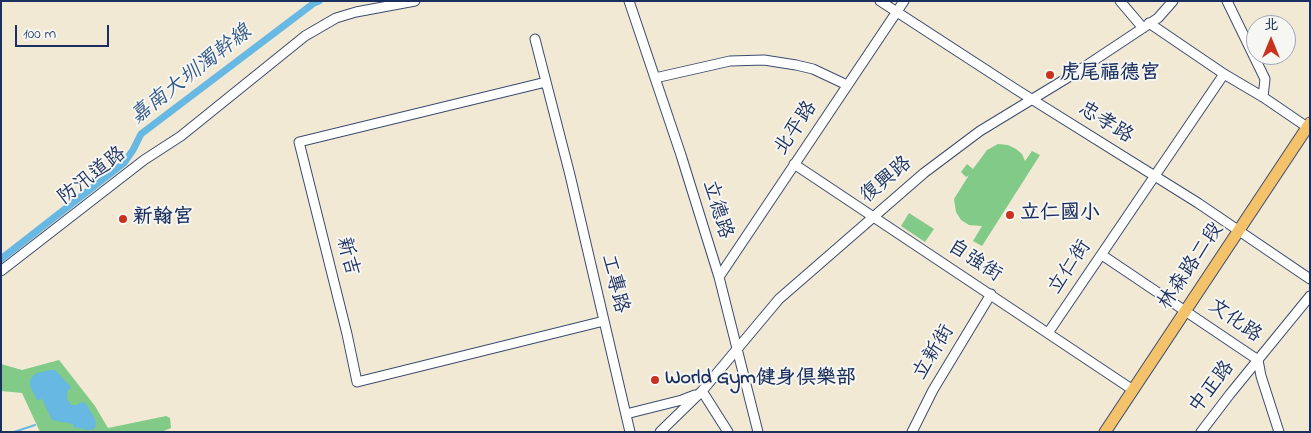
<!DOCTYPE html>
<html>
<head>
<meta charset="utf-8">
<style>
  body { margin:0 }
  #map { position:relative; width:1311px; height:433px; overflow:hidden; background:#f2e9d5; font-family:"Indie Flower","LXGW WenKai TC",sans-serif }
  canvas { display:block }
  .frame { position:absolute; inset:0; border:2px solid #1b2f5e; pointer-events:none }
  .north { position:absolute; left:1246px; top:15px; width:50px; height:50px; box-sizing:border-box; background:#f6f6f2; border:1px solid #9ea6b7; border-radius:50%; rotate:0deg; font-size:14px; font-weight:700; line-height:20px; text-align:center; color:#1b2f5e }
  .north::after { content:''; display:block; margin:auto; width:18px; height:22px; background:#c8321e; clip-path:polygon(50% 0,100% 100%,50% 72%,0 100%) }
  .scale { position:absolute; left:15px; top:25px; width:94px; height:22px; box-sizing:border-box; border:2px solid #1b2f5e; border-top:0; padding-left:6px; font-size:15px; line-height:18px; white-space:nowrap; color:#1b2f5e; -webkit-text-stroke:4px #f6f6f2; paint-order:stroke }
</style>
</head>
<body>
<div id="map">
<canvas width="1311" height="433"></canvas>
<div class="frame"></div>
<div class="north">北</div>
<div class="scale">100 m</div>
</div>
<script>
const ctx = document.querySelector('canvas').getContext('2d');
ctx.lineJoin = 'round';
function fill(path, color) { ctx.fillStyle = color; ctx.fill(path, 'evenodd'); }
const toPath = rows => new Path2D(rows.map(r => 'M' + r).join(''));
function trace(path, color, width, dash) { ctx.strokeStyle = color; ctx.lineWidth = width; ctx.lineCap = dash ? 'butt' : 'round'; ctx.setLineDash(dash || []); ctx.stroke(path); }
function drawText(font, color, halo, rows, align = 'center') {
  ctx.font = font + ' "Indie Flower","LXGW WenKai TC",sans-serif'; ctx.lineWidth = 4; ctx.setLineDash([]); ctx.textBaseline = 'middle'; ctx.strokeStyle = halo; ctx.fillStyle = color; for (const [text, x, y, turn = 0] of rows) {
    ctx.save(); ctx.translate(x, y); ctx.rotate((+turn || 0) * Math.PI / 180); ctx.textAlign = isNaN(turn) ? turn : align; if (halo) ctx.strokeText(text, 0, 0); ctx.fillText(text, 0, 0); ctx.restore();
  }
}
fill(toPath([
  [998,144,1008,145,1016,149,1022,154,1025,161,1032,151,1040,155,982,246,973,241,982,226,969,225,961,220,956,212,954,199,969,175,966,177,961,172,967,164,973,169,987,150],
  [909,213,934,229,925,242,901,226],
  [59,360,95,406,108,428,166,416,170,418,171,428,161,432,40,432,22,393,1,391,1,364,22,370]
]), '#81ca87');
fill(toPath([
  [51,370,55,370,71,387,67,392,67,399,71,405,77,405,81,402,86,404,95,419,96,425,94,429,88,430,73,427,73,424,52,420,42,399,37,400,30,386,30,381,33,376,37,373]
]), '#67b8e2');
trace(toPath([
  [14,432,35,425]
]), '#67b8e2', 2);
trace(toPath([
  [1,259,124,163,133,150,141,134,314,3,319,1]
]), '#67b8e2', 7);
const minor = toPath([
  [629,1,681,155,719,277,758,432],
  [880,1,1017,90,1198,203,1310,279],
  [1120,1,1143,28],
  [1227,1,1265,79,1263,97],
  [1149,23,1224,74,1263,97,1307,127],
  [535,39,570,175,630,432],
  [655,78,730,61,764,60,796,65,813,69,847,85],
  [546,82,299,142,347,334,357,382,604,321],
  [794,164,1133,390],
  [1102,255,1258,360,1261,376,1279,432],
  [1,271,144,160,181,136,305,36,336,18,356,12,415,1],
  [719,277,904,1],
  [1048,333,1224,74],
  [702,391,728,432],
  [626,414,682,400,695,395],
  [660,432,702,391,779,299,924,173,980,131,1072,75,1158,18,1173,1],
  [912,432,933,390,991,294],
  [1201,432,1230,394,1310,296]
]);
const major = toPath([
  [1105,432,1310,123]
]);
trace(minor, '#3b4b70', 11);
trace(major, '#3b4b70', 13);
trace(minor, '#fff', 9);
trace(major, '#f3c26a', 11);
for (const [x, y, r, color] of [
  [1050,75,5,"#c8321e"],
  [1010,215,5,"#c8321e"],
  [123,219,5,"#c8321e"],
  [655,380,5,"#c8321e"]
]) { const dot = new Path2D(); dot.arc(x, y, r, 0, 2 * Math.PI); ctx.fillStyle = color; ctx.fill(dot); trace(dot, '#f6f6f2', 2); }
drawText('bold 20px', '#1b2f5e', '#f6f6f2', [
  ["虎尾福德宮",1060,75],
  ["立仁國小",1020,215],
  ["新翰宮",133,219],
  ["World Gym健身俱樂部",665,380]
], 'left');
drawText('20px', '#1b2f5e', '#f6f6f2', [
  ["忠孝路",1105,124,32],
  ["北平路",797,129,-56],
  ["防汛道路",93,177,-38],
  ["復興路",887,181,-40],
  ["立德路",716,210,73],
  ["新吉",346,257,76],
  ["自強街",974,262,33],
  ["林森路二段",1192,267,-56],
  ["立仁街",1071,268,-56],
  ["工專路",613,284,76],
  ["文化路",1234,322,35],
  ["立新街",935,353,-59],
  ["中正路",1213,388,-52]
]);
drawText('italic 21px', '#325886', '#f6f6f2', [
  ["嘉南大圳濁幹線",192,76,-38]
]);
</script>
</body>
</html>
